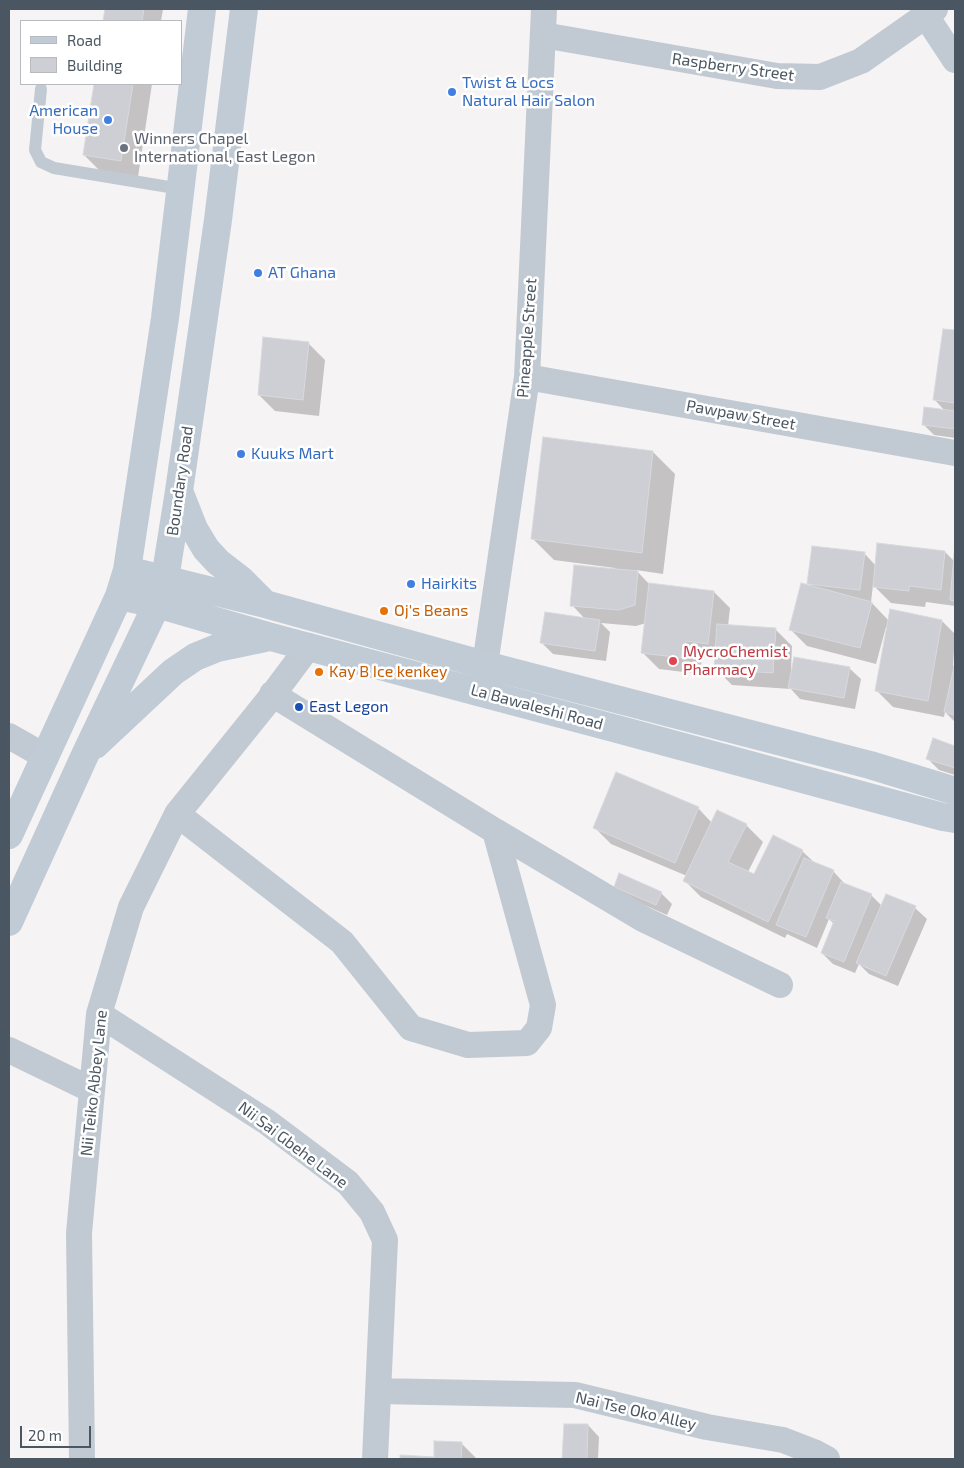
<!DOCTYPE html>
<html>
<head>
<meta charset="utf-8">
<style>
  body { margin:0 }
  #map { position:relative; width:964px; height:1468px; overflow:hidden; background:#f5f3f3; font-family:"Exo 2",sans-serif }
  canvas { display:block }
  .frame { position:absolute; inset:0; border:10px solid #4a5661; pointer-events:none }
  .legend { position:absolute; left:20px; top:20px; width:162px; height:65px; box-sizing:border-box; background:#fff; border:1px solid #b7bbc0; margin:0; padding:6px 9px; list-style:none; font-size:15px; color:#4a5661 }
  .legend li { display:flex; align-items:center; gap:10px; height:25px }
  .legend b { width:25px; border:1px solid #b7bbc0 }
  .scale { position:absolute; left:20px; top:1426px; width:71px; height:22px; box-sizing:border-box; border:2px solid #4a5661; border-top:0; padding-left:6px; font-size:15px; line-height:18px; white-space:nowrap; color:#4a5661; -webkit-text-stroke:4px #fff; paint-order:stroke }
</style>
</head>
<body>
<div id="map">
<canvas width="964" height="1468"></canvas>
<div class="frame"></div>
<ul class="legend">
<li><b style="height:6px;background:#c1cbd6"></b>Road</li>
<li><b style="height:14px;background:#cdcfd5"></b>Building</li>
</ul>
<div class="scale">20 m</div>
</div>
<script>
const ctx = document.querySelector('canvas').getContext('2d');
ctx.lineJoin = 'round';
function fill(path, color) { ctx.fillStyle = color; ctx.fill(path, 'evenodd'); }
const toPath = rows => new Path2D(rows.map(r => 'M' + r).join(''));
function trace(path, color, width, dash) { ctx.strokeStyle = color; ctx.lineWidth = width; ctx.lineCap = dash ? 'butt' : 'round'; ctx.setLineDash(dash || []); ctx.stroke(path); }
function drawText(font, color, halo, rows, align = 'center') {
  ctx.font = font + ' "Exo 2",sans-serif'; ctx.lineWidth = 5; ctx.setLineDash([]); ctx.textBaseline = 'middle'; ctx.strokeStyle = halo; ctx.fillStyle = color; for (const [text, x, y, turn = 0] of rows) {
    ctx.save(); ctx.translate(x, y); ctx.rotate((+turn || 0) * Math.PI / 180); ctx.textAlign = isNaN(turn) ? turn : align; if (halo) ctx.strokeText(text, 0, 0); ctx.fillText(text, 0, 0); ctx.restore();
  }
}
fill(toPath([
  [106,9,163,9,161,21,104,21],
  [95,84,152,84,138,177,101,172,84,155],
  [945,330,955,332,955,438,934,435,923,424,945,411,934,399],
  [308,343,325,360,319,416,275,411,259,395],
  [653,452,675,474,663,574,636,570,649,584,714,592,730,608,728,626,776,630,792,646,791,670,849,668,861,679,855,709,800,699,791,689,732,685,715,668,716,659,702,657,700,674,659,669,642,652,646,623,636,626,601,623,610,632,606,661,553,654,542,643,585,619,572,605,615,570,615,568,554,560,532,538],
  [945,552,955,562,955,557,955,606,926,602,925,607,891,603,873,585,871,602,889,621,942,621,955,634,953,666,955,666,955,722,945,712,944,717,893,707,877,691,888,627,886,627,876,664,807,646,790,629,813,588,809,584,864,553,876,566],
  [934,740,955,747,955,775,939,770,928,759],
  [698,808,712,823,746,825,763,842,748,872,755,876,802,851,816,864,833,871,844,883,843,884,871,895,882,906,887,895,915,908,927,919,898,986,869,974,859,964,855,973,833,964,822,953,834,924,829,919,817,948,787,934,785,938,701,897,685,881,687,876,611,844,594,827],
  [615,886,661,893,672,904,667,915,626,897],
  [565,1425,588,1425,599,1437,598,1459,616,1459,564,1459],
  [461,1443,477,1459,402,1459,402,1457,435,1458]
]), '#0003');
const building = toPath([
  [105,9,144,9,142,21,103,21,105,9],
  [94,84,133,84,121,161,83,155,94,84],
  [943,329,955,330,955,403,933,400,943,329],
  [263,337,309,342,303,400,258,395,263,337],
  [924,407,955,411,955,429,922,425,924,407],
  [543,437,653,451,642,553,531,539,543,437],
  [877,543,945,551,941,590,909,586,909,591,873,587,877,543],
  [955,544,955,601,950,600,955,544],
  [812,546,865,552,860,590,807,584,812,546],
  [574,565,638,571,635,605,619,610,570,606,574,565],
  [649,583,714,591,708,644,686,641,683,658,641,653,649,583],
  [801,583,872,602,860,648,789,630,801,583],
  [890,609,942,620,928,701,875,691,890,609],
  [545,612,600,620,595,651,540,643,545,612],
  [717,624,776,628,773,673,714,669,717,624],
  [794,657,850,667,844,698,788,688,794,657],
  [955,662,955,715,944,712,955,662],
  [933,738,955,746,955,768,926,759,933,738],
  [616,772,699,807,675,863,593,828,616,772],
  [717,810,747,824,728,862,754,874,773,835,803,850,768,922,683,881,717,810],
  [804,858,834,870,806,937,776,925,804,858],
  [619,873,662,892,656,905,614,887,619,873],
  [841,882,872,894,844,962,821,953,834,921,826,918,841,882],
  [886,894,916,906,886,976,856,963,886,894],
  [564,1424,588,1424,587,1459,562,1459,564,1424],
  [434,1441,462,1442,461,1459,400,1459,400,1455,434,1457,434,1441]
]);
fill(building, '#cdcfd5');
trace(building, '#d7d9de', 1);
trace(toPath([
  [41,89,35,150,41,162,54,168,181,189]
]), '#c1cad2', 12);
trace(toPath([
  [926,16,955,60],
  [543,35,777,76,820,77,861,61,935,9],
  [527,377,955,453],
  [485,665,527,377,544,9],
  [9,736,46,757],
  [177,814,342,942,411,1028,468,1045,527,1043,539,1028,543,1005,495,831,272,694],
  [495,831,643,919,780,985],
  [99,1014,267,1122,348,1183,372,1212,385,1240,375,1459],
  [9,1050,92,1090],
  [379,1391,575,1395,707,1427,783,1440,814,1452,827,1459],
  [82,1459,79,1233,99,1014,131,907,177,814,268,701,309,646]
]), '#c1cad2', 26);
trace(toPath([
  [179,491,194,529,206,549,218,562,240,579,264,603],
  [127,570,265,604,485,665,870,765,955,791],
  [119,596,157,604,271,637,617,729,943,817,955,819],
  [95,745,173,672,195,657,217,648,265,638],
  [9,835,119,596,127,570,165,318,202,9],
  [9,922,85,755,157,604,165,579,179,491,218,220,244,9]
]), '#c1cbd6', 28);
for (const [x, y, r, color] of [
  [452,92,5,"#3f7fe0"],
  [108,120,5,"#3f7fe0"],
  [124,148,5,"#6b7280"],
  [258,273,5,"#3f7fe0"],
  [241,454,5,"#3f7fe0"],
  [411,584,5,"#3f7fe0"],
  [384,611,5,"#e8710a"],
  [673,661,5,"#e0444e"],
  [319,672,5,"#e8710a"],
  [299,707,5,"#1a4fb4"]
]) { const dot = new Path2D(); dot.arc(x, y, r, 0, 2 * Math.PI); ctx.fillStyle = color; ctx.fill(dot); trace(dot, '#fff', 2); }
drawText('16px', '#4a5661', '#fff', [
  ["Raspberry Street",733,67,8],
  ["Pineapple Street",527,338,-86],
  ["Pawpaw Street",741,415,10],
  ["Boundary Road",180,481,-82],
  ["La Bawaleshi Road",537,707,15],
  ["Nii Teiko Abbey Lane",94,1083,-84],
  ["Nii Sai Gbehe Lane",293,1145,37],
  ["Nai Tse Oko Alley",636,1411,13]
]);
drawText('16px', '#366cbe', '#fff', [
  ["Twist & Locs",462,83],
  ["Natural Hair Salon",462,101],
  ["American",98,111,"right"],
  ["House",98,129,"right"],
  ["AT Ghana",268,273],
  ["Kuuks Mart",251,454],
  ["Hairkits",421,584]
], 'left');
drawText('16px', '#5b616d', '#fff', [
  ["Winners Chapel",134,139],
  ["International, East Legon",134,157]
], 'left');
drawText('16px', '#c56008', '#fff', [
  ["Oj's Beans",394,611],
  ["Kay B Ice kenkey",329,672]
], 'left');
drawText('16px', '#be3a42', '#fff', [
  ["MycroChemist",683,652],
  ["Pharmacy",683,670]
], 'left');
drawText('16px', '#164399', '#fff', [
  ["East Legon",309,707]
], 'left');
</script>
</body>
</html>
